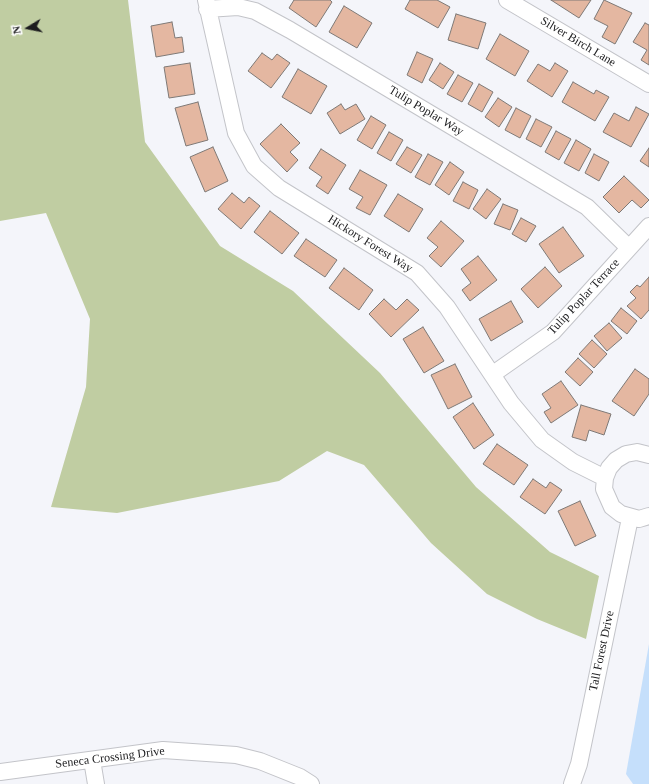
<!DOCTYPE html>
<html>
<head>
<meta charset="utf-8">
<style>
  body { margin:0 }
  #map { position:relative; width:649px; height:784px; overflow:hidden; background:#f4f5fa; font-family:Georgia,serif }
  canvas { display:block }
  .north { position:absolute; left:8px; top:8px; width:40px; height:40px; -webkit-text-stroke:3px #fff; paint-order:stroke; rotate:260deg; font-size:11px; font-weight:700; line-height:16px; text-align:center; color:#1c1c1e }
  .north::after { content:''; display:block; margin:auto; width:14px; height:18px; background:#1c1c1e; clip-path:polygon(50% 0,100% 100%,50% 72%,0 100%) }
</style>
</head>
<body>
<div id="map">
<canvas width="649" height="784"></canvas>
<div class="north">N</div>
</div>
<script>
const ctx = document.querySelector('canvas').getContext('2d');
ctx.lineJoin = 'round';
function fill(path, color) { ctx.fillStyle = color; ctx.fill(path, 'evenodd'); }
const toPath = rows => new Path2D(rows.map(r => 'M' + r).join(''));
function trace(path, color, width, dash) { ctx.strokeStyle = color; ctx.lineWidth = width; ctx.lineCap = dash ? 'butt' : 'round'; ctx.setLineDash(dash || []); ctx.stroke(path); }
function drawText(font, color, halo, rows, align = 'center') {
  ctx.font = font + ' Georgia,serif'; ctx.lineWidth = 3; ctx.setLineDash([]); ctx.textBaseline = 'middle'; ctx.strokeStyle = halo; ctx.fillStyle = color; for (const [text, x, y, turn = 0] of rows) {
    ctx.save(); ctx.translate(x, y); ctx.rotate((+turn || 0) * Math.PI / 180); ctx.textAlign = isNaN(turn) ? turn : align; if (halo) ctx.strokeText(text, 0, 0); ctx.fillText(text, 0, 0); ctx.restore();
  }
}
fill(toPath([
  [0,0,128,0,145,142,220,246,293,291,380,373,476,487,550,552,599,576,586,639,537,619,487,594,431,543,364,465,327,451,279,481,117,513,51,507,86,387,90,319,46,213,0,221]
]), '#c0cda2');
fill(toPath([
  [649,644,649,784,633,784,626,774]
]), '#c5dffb');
const building = toPath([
  [294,0,330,0,332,2,316,27,289,8,294,0],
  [410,0,437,0,450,7,438,28,405,9,410,0],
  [551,0,591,0,579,18,551,0],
  [604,0,632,13,615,44,602,37,608,26,594,19,604,0],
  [344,6,372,23,357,48,329,32,344,6],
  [456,14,486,23,478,49,448,40,456,14],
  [172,22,175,38,182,37,184,52,156,57,151,26,172,22],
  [645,23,649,25,649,65,641,60,647,50,633,42,645,23],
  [500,34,529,51,515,76,486,59,500,34],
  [417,52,433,59,422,83,407,75,417,52],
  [262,53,272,60,277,54,290,63,271,88,248,71,262,53],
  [190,63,195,94,169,98,164,67,190,63],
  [440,63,454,72,443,89,429,80,440,63],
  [555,63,568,71,552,97,527,81,538,64,550,71,555,63],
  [298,69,327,86,311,114,282,97,298,69],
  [458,75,473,83,462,102,447,94,458,75],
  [573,82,594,94,596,90,609,97,595,121,562,102,573,82],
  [479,84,493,92,482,112,468,104,479,84],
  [498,98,512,107,499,127,485,117,498,98],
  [198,102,208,140,186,146,175,108,198,102],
  [341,104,345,110,356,104,365,119,340,134,327,113,341,104],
  [636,107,649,114,631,147,603,132,614,113,629,121,636,107],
  [516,108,531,116,520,138,505,130,516,108],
  [371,116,386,125,372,149,357,140,371,116],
  [536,119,552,127,541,147,526,139,536,119],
  [281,124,300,143,290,152,298,160,287,172,260,144,281,124],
  [556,131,571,139,559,160,545,152,556,131],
  [389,132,403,140,391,161,377,153,389,132],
  [576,140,591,149,579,171,564,163,576,140],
  [213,147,228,181,205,192,190,157,213,147],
  [407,147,422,155,411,173,396,164,407,147],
  [649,148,649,167,640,161,649,148],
  [321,149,346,165,328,194,316,186,322,177,309,168,321,149],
  [428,154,443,162,430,185,415,177,428,154],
  [594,154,609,162,599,181,585,173,594,154],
  [450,162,464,172,449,195,435,185,450,162],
  [360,170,387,185,370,215,356,208,363,197,349,189,360,170],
  [624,176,649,200,641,208,632,200,619,213,603,197,624,176],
  [463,182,478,190,469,209,453,201,463,182],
  [487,189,501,199,486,219,473,209,487,189],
  [232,193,244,203,249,197,260,206,241,229,218,209,232,193],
  [398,194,423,209,409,232,384,216,398,194],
  [503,204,518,210,510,230,494,224,503,204],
  [270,211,299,233,282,254,254,232,270,211],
  [521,218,536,226,526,242,512,234,521,218],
  [441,221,464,241,441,267,429,256,438,247,427,238,441,221],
  [563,227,584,256,559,273,539,244,563,227],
  [306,239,337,260,325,277,294,256,306,239],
  [478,256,497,280,470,301,462,290,471,283,461,269,478,256],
  [545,267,562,286,538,308,521,289,545,267],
  [344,268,373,290,359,310,329,288,344,268],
  [649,277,649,310,641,319,627,306,636,298,630,292,637,285,640,287,649,277],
  [384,299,396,310,407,299,419,310,391,337,369,314,384,299],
  [511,301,523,322,491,341,479,319,511,301],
  [621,308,637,321,627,334,611,321,621,308],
  [609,323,622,338,607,351,594,336,609,323],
  [423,327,444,361,424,373,403,339,423,327],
  [592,340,607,354,594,368,579,354,592,340],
  [578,358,593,372,580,386,565,372,578,358],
  [455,364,472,397,448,409,431,375,455,364],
  [635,369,649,379,649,394,634,416,612,401,635,369],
  [561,381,578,405,551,423,544,412,551,408,542,394,561,381],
  [473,403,494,435,474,449,453,417,473,403],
  [581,405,611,414,604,435,589,430,586,441,572,437,581,405],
  [497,444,528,465,514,485,483,464,497,444],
  [533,479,546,488,550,482,562,490,545,514,520,497,533,479],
  [580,501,596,536,575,546,558,511,580,501]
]);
fill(building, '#e4b7a1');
trace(building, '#7e7976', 1);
const minor = toPath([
  [206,0,236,133,254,166,279,188,417,273,447,307,511,403,542,440,573,462,605,478],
  [507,0,649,84],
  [207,9,238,7,255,11,290,30,587,207,629,248],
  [493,374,553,332,649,226],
  [649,455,637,452,626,454,616,460,609,468,605,478,604,489,612,507,621,514,639,519,649,516],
  [92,760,96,784],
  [0,772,163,750,236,755,260,761,300,777,311,784],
  [572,784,579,764,630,518]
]);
trace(minor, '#c3c4c9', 18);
trace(minor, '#fff', 16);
drawText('12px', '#1c1c1e', '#fff', [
  ["Silver Birch Lane",578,42,31],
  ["Tulip Poplar Way",426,111,31],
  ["Hickory Forest Way",370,244,32],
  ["Tulip Poplar Terrace",584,297,-47],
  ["Tall Forest Drive",602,651,-78],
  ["Seneca Crossing Drive",110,758,-7]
]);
</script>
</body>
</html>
